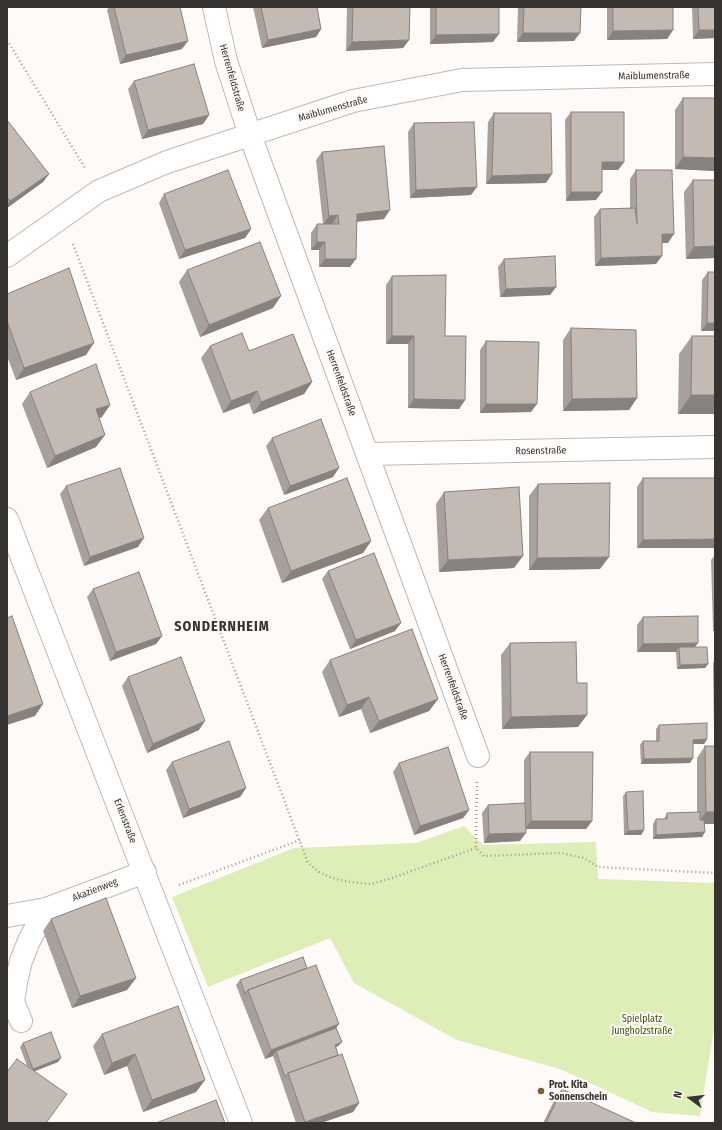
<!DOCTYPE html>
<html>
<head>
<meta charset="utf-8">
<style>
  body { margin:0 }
  #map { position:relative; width:722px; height:1130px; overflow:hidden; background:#fefaf8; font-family:"Fira Sans Condensed",sans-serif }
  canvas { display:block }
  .frame { position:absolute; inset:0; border:8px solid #373330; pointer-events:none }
  .north { position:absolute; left:670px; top:1078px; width:40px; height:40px; -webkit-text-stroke:3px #fefaf8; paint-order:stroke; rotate:285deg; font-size:11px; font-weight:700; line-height:16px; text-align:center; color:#373330 }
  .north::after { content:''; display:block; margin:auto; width:14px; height:18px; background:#373330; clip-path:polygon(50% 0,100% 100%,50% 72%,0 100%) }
</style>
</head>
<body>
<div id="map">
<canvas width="722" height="1130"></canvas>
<div class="frame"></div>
<div class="north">N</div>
</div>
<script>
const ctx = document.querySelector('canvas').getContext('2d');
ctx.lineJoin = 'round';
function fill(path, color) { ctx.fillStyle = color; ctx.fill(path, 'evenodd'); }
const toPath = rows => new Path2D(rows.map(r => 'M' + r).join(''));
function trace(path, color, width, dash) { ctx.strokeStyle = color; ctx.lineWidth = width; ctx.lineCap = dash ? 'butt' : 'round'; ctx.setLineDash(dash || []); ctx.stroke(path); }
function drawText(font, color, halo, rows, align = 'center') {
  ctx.font = font + ' "Fira Sans Condensed",sans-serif'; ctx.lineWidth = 4; ctx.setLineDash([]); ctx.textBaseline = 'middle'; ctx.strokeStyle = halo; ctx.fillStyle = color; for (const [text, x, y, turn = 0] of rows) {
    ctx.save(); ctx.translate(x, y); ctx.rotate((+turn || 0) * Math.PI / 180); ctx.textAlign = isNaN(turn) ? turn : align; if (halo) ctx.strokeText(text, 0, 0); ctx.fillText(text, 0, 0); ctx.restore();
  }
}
fill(toPath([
  [464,826,483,845,596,842,598,879,715,883,715,1022,700,1116,652,1112,560,1069,457,1040,354,983,330,938,208,987,172,897,294,848,416,843]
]), '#deeeb7');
const minor = toPath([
  [214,7,226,61,250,135,478,756],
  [7,256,99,191,167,162,353,101,462,80,715,74],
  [367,454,715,447],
  [7,519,241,1123],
  [7,916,46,909,145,872],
  [8,990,21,1021],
  [13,1002,16,982,21,961,29,941,46,909]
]);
trace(minor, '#c1b8b2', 24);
trace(toPath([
  [7,40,85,168],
  [73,244,308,863,319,872,332,878,350,882,371,884,392,878,476,848],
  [477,782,476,848,484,856,561,853,584,858,598,867,715,873],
  [179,885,300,840]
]), '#a09c99', 2.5, [1, 3]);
trace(minor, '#fff', 22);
fill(toPath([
  [109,7,180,7,182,49,120,64,107,10],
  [253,7,317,7,321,29,316,37,262,48],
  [347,7,410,7,409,40,403,48,346,51],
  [430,7,499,7,493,42,430,44],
  [518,7,581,7,574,41,517,42],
  [607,7,673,7,673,30,667,39,607,40],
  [692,7,715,7,715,38,693,39],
  [134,81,209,115,203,124,142,139,128,89],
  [683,98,715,98,715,171,675,169,675,110],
  [571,112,624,162,618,170,602,170,596,200,566,201,565,120],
  [494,113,546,183,486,184,488,122],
  [7,120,49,174,43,182,7,208],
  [414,123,471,195,410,198,408,132],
  [322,152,384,219,357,222,350,267,319,267,319,250,311,250,311,233,317,224,323,224,316,160],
  [636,170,668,243,662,243,656,264,595,266,594,217,600,209,630,208,630,179],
  [693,180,715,258,686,259,684,192],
  [164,194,251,229,245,238,179,259,159,203],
  [504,259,556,287,550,295,500,297,498,267],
  [187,270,273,308,200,337,179,282],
  [708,272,715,272,715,331,701,331,702,280],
  [392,276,445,336,465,400,459,409,408,408,408,344,386,344,386,285],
  [7,294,86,355,16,380,7,356],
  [571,328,637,398,629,410,563,411,563,340],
  [692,336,715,336,715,414,678,414,679,354],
  [486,341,531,412,480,413,480,350],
  [210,346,249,351,312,382,304,394,253,414,249,403,223,413,201,358],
  [30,392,102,417,99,418,96,447,47,468,22,404],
  [272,438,333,477,284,495,266,446],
  [643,478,715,478,637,548,637,487],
  [538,484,600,569,529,570,529,496],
  [66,486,138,547,84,566,60,494],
  [444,492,514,568,439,572,436,504],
  [268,508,371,541,363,553,282,583,259,520],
  [715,555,715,631,713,631,711,560],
  [328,571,395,631,350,649,322,579],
  [93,589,162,636,156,644,110,661,87,597],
  [643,617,695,647,708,664,705,668,677,669,676,652,637,652,637,625],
  [510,643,577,683,578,727,502,729,501,655],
  [330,660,438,699,429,711,370,733,361,709,339,717,322,672],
  [715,660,715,730,714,730,713,663],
  [128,677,199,730,147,753,122,686],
  [659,725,707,739,704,744,693,744,693,758,690,763,641,764,640,745,643,741,656,741,656,729],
  [705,746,715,746,715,824,705,824,702,837,653,839,653,824,656,819,664,819,667,813,697,812,697,758],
  [530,752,592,821,586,829,526,829,520,841,484,843,482,813,488,805,524,803,524,760],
  [172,762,246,788,240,797,183,818,166,770],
  [399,763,469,810,463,818,414,835,393,772],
  [626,792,644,830,641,835,624,835,623,796],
  [51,919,136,978,127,990,72,1008,43,931],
  [307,968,336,1028,342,1042,338,1046,336,1047,338,1055,359,1103,353,1112,321,1123,296,1123,273,1056,265,1059,236,985,240,980],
  [102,1034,205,1080,196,1092,143,1112,127,1066,104,1075,93,1046],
  [23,1043,58,1062,35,1071,27,1066,20,1047],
  [562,1089,636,1123,543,1123,554,1101]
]), '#a8a09b');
fill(toPath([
  [321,29,316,37,262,48,268,40],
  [673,30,667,39,607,40,613,31],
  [699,30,715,30,715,38,693,39],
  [523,33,580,33,574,41,517,42],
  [499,34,493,42,430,44,436,35],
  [409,40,403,48,346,51,352,42],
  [188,41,182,49,120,64,126,55],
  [209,115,203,124,142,139,148,130],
  [683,157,715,158,715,171,675,169],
  [602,162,624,162,618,170,596,170],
  [49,174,43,182,7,208,7,205,10,201],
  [552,174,546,183,486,184,492,176],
  [477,187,471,195,410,198,416,190],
  [571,192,602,192,596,200,566,201],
  [390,210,384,219,351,222,357,214],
  [338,215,332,224,323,225,329,216],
  [251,229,245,238,179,259,185,250],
  [662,234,674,234,668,243,656,243],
  [317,242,325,242,319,250,311,250],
  [715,246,715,258,686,259,694,247],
  [662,256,656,264,595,266,601,258],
  [325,259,356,259,350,267,319,267],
  [556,287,550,295,500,297,506,289],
  [281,296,273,308,200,337,209,325],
  [707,323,715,323,715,331,701,331],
  [392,336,414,336,408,344,386,344],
  [94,343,86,355,16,380,24,368],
  [312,382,304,394,253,414,261,402],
  [257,391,249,403,223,413,231,401],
  [691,395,715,395,715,414,678,414],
  [637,398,629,410,563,411,572,399],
  [414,399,465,400,459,409,408,408],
  [486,404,537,404,531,412,480,413],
  [110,405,102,417,88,421,96,409],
  [105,435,96,447,47,468,55,456],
  [339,468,333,477,284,495,290,486],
  [144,538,138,547,84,566,90,557],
  [715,539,715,548,637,548,643,540],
  [371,541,363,553,282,583,291,571],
  [523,556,514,568,439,572,448,560],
  [609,557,600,569,529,570,537,558],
  [401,623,395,631,350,649,356,640],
  [162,636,156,644,110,661,116,652],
  [698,643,692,651,679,647,676,652,637,652,643,644],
  [708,664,705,668,677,669,680,665],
  [369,697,361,709,339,717,347,705],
  [438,699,429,711,370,733,379,721],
  [43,704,35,716,7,725,7,716],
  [587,715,578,727,502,729,511,717],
  [205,721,199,730,147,753,153,744],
  [707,739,704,744,690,744,693,740],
  [693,758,690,763,641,764,644,759],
  [246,788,240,797,183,818,189,809],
  [469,810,463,818,414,835,420,826],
  [706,812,715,812,715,824,697,824],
  [531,821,592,821,586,829,525,829],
  [644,830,641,835,624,835,628,831],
  [705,832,702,837,653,839,656,835],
  [526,833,520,841,484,843,489,834],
  [136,978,127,990,72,1008,80,996],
  [339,1024,333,1032,276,1051,273,1056,265,1059,271,1050],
  [342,1042,338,1046,332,1049,335,1045],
  [135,1054,127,1066,104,1075,112,1063],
  [61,1058,58,1062,30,1073,33,1069],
  [205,1080,196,1092,143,1112,152,1100],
  [359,1103,353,1112,321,1123,305,1123,305,1122]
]), '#88827e');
const building = toPath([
  [114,7,180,7,188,41,126,55,114,7],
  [261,7,317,7,321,29,268,40,261,7],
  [353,7,410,7,409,40,352,42,353,7],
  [436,7,499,7,499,34,436,35,436,7],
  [524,7,581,7,580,33,523,33,524,7],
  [613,7,673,7,673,30,613,31,613,7],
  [698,7,715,7,715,30,699,30,698,7],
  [194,64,209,115,148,130,134,81,194,64],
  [683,98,715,98,715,158,683,157,683,98],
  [571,112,624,112,624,162,602,162,602,192,571,192,571,112],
  [494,113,551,113,552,174,492,176,494,113],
  [7,120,49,174,10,201,7,197,7,120],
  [474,122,477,187,416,190,414,123,474,122],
  [384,146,390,210,357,214,356,259,325,259,325,242,317,242,317,224,339,224,338,215,329,216,322,152,384,146],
  [228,170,251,229,185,250,164,194,228,170],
  [636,170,672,170,674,234,662,234,662,256,601,258,600,209,635,208,637,224,636,170],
  [693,180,715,180,715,246,694,247,693,180],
  [260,242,281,296,209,325,187,270,260,242],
  [555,256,556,287,506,289,504,259,555,256],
  [69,268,94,343,24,368,7,321,7,294,69,268],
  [708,272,715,272,715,323,707,323,708,272],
  [446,275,445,336,466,336,465,400,414,399,414,336,392,336,392,276,446,275],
  [571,328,636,330,637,398,572,399,571,328],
  [242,333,249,351,293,334,312,382,261,402,257,391,231,401,210,346,242,333],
  [692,336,715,336,715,395,691,395,692,336],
  [486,341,539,342,537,404,486,404,486,341],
  [96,364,110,405,96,409,105,435,55,456,30,392,96,364],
  [321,419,339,468,290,486,272,438,321,419],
  [120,468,144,538,90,557,66,486,120,468],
  [347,478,371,541,291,571,268,508,347,478],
  [643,478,715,478,715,539,643,540,643,478],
  [610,483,609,557,537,558,538,484,610,483],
  [519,487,523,556,448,560,444,492,519,487],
  [374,553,401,623,356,640,328,571,374,553],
  [139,572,162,636,116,652,93,589,139,572],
  [12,616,43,704,7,716,7,618,12,616],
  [698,616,698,643,643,644,643,617,698,616],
  [412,629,438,699,379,721,369,697,347,705,330,660,412,629],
  [576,642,577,683,587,683,587,715,511,717,510,643,576,642],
  [679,647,707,647,708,664,680,665,679,647],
  [181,657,205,721,153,744,128,677,181,657],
  [707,723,707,739,693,740,693,758,644,759,643,741,659,741,659,725,707,723],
  [229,741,246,788,189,809,172,762,229,741],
  [705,746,715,746,715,812,706,812,705,746],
  [448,747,469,810,420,826,399,763,448,747],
  [530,752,593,752,592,821,531,821,530,752],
  [643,791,644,830,628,831,626,792,643,791],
  [525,803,526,833,489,834,488,805,525,803],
  [700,812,700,820,704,820,705,832,656,835,656,819,667,819,667,813,700,812],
  [106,898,136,978,80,996,51,919,106,898],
  [303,957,307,968,248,990,245,994,240,980,303,957],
  [316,965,339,1024,271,1050,248,990,316,965],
  [178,1006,205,1080,152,1100,135,1054,112,1063,102,1034,178,1006],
  [336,1028,342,1042,335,1045,338,1055,288,1073,285,1077,276,1051,336,1028],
  [51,1032,61,1058,33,1069,23,1043,51,1032],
  [342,1054,359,1103,305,1122,288,1073,342,1054],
  [17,1059,67,1094,46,1123,7,1123,7,1072,17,1059],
  [562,1089,636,1123,546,1123,562,1089],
  [216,1100,225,1123,156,1123,216,1100]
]);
fill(building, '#c3bab4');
trace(building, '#88827e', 1);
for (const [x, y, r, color] of [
  [541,1091,4,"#7c6033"]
]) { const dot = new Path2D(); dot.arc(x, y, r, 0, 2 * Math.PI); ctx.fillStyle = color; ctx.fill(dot); trace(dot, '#fefaf8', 1.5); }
drawText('10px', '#373330', '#fefaf8', [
  ["Maiblumenstraße",654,76,-1],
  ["Herrenfeldstraße",232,78,74],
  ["Maiblumenstraße",333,109,-16],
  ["Herrenfeldstraße",341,383,70],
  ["Rosenstraße",541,451,-1],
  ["Herrenfeldstraße",453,687,70],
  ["Erlenstraße",125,821,69],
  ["Akazienweg",95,890,-21]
]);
drawText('10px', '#475514', '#fefaf8', [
  ["Spielplatz",642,1019],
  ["Jungholzstraße",642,1031]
]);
drawText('bold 10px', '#373330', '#fefaf8', [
  ["Prot. Kita",549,1085],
  ["Sonnenschein",549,1097]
], 'left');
ctx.letterSpacing = '1px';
drawText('bold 14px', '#373330', '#fefaf8', [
  ["SONDERNHEIM",222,627]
]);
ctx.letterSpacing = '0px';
</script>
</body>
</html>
